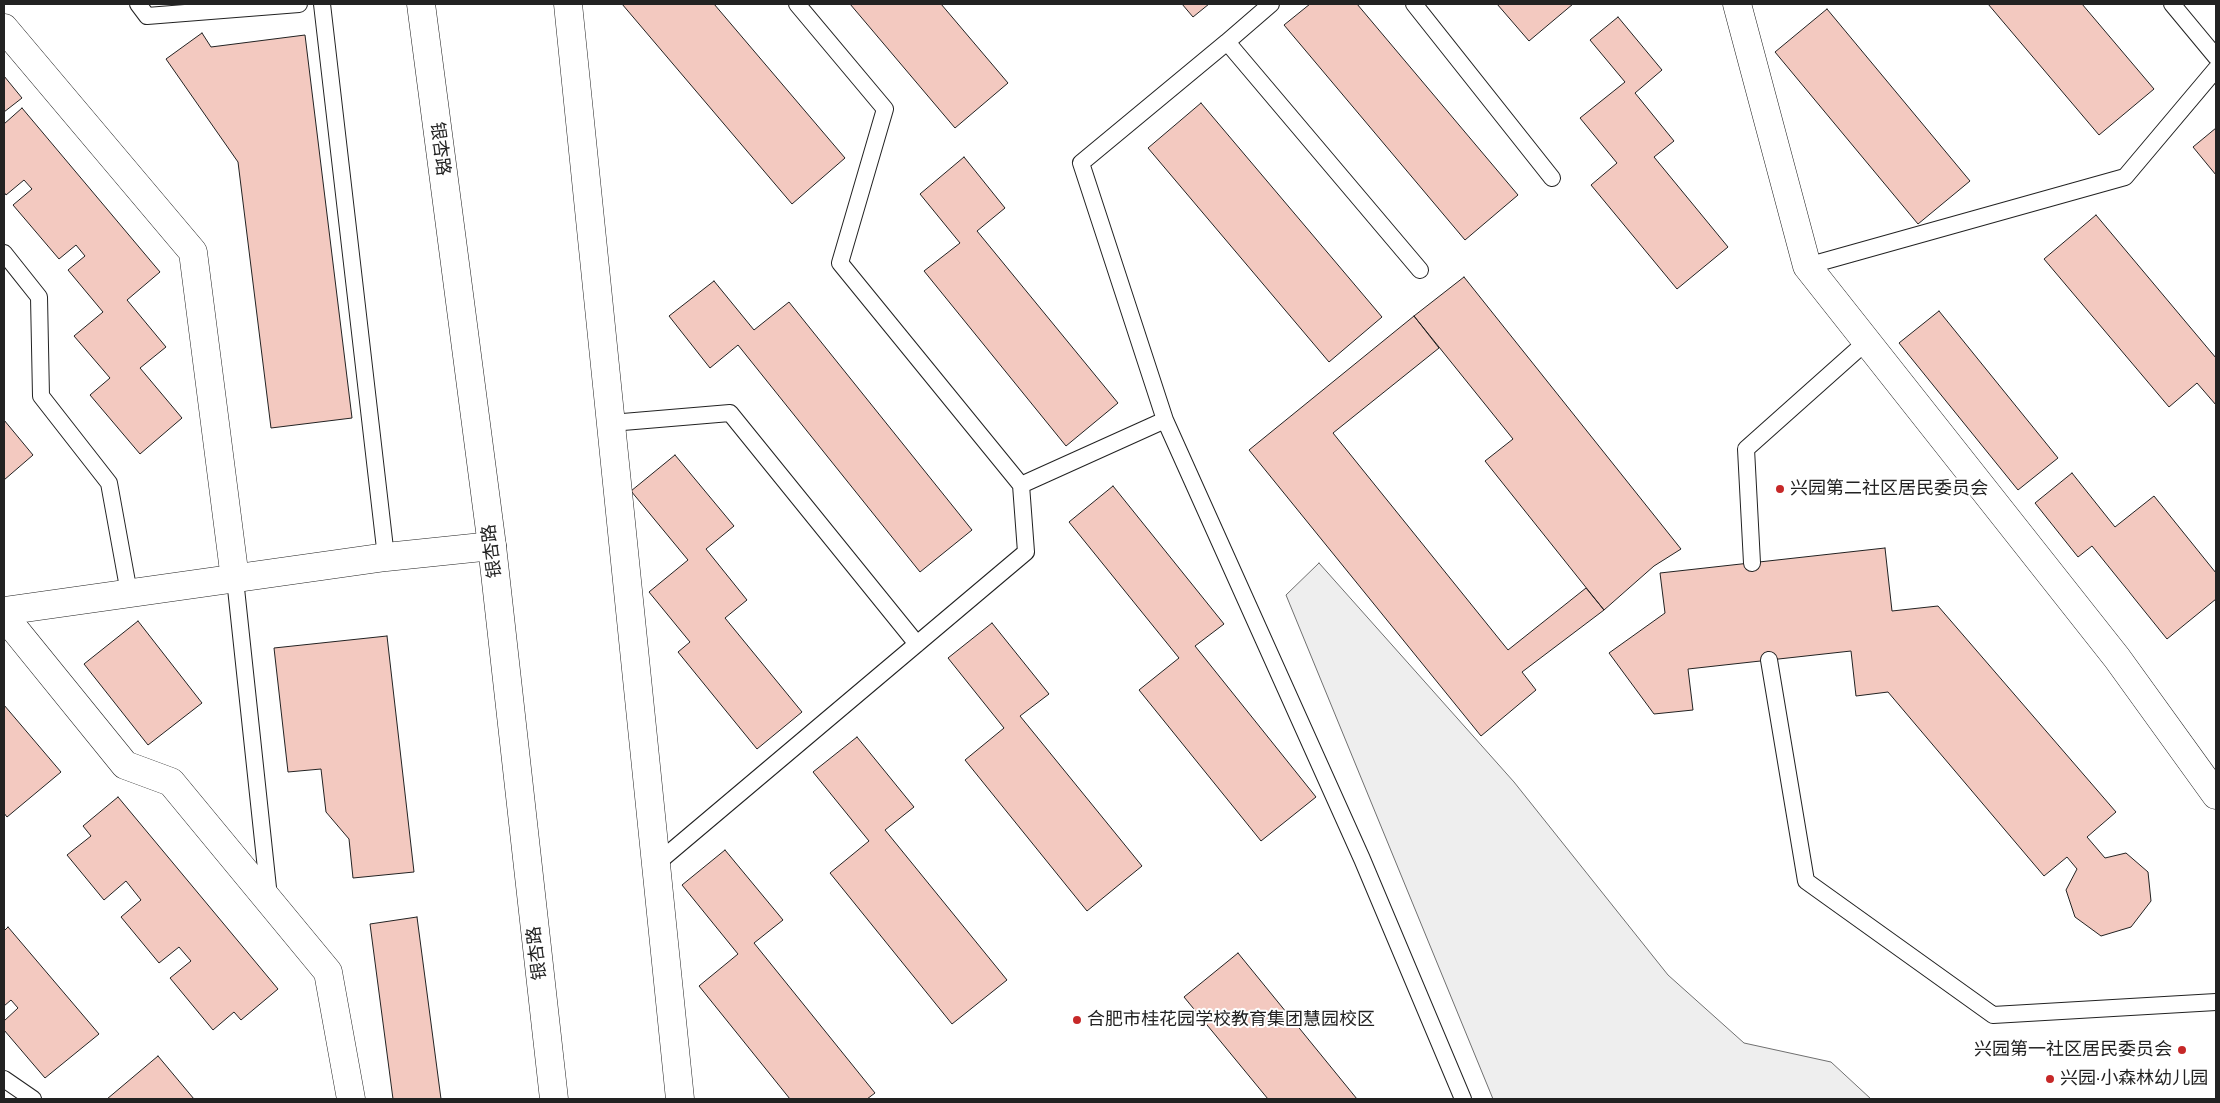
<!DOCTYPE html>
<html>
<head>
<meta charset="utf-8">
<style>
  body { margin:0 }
  #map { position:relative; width:2220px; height:1103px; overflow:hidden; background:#fff; font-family:Mulish,sans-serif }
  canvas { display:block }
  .frame { position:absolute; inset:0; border:5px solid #222; pointer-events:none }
</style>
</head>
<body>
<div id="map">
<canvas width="2220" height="1103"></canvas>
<div class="frame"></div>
</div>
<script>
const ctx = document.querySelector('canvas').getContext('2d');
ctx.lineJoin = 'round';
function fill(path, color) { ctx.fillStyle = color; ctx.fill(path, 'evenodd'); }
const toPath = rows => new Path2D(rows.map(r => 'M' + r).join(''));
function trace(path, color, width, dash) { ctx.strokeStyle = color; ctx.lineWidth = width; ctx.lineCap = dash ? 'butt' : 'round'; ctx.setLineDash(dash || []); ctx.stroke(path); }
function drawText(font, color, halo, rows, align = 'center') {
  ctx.font = font + ' Mulish,"Noto Sans SC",sans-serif'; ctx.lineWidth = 4; ctx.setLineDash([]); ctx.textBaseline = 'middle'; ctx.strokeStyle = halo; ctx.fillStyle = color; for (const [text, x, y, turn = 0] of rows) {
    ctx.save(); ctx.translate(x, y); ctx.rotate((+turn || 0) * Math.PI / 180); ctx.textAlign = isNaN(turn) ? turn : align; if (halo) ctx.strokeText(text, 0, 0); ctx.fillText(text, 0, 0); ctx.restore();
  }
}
const green = toPath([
  [1319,563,1514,782,1668,975,1744,1043,1831,1062,1871,1099,1493,1099,1286,595,1319,563]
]);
fill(green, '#eee');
trace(green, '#6f6f6f', 1);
const building = toPath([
  [622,4,714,4,845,158,792,204,622,4],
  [850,4,941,4,1008,83,955,128,850,4],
  [1182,4,1209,4,1193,17,1182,4],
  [1310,4,1357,4,1518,195,1465,240,1284,25,1310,4],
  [1497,4,1573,4,1529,41,1497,4],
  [1988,4,2082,4,2154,89,2099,135,1988,4],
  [1827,9,1970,181,1918,224,1775,52,1827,9],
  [1618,17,1662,70,1635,93,1674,141,1654,157,1728,247,1677,289,1591,185,1617,163,1580,118,1625,82,1590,40,1618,17],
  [202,33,211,47,305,35,352,418,271,428,238,162,166,59,202,33],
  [4,76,22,98,4,112,4,76],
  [1201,103,1382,317,1329,362,1148,148,1201,103],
  [22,108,160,272,127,300,166,347,140,368,182,418,140,454,90,395,110,378,74,336,103,312,68,270,85,256,76,245,59,259,13,205,32,189,24,180,6,195,4,192,4,124,22,108],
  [2216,128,2216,175,2193,147,2216,128],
  [964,157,1005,208,977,231,1118,403,1066,446,924,271,960,243,920,194,964,157],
  [2096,215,2216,358,2216,405,2197,383,2169,407,2044,259,2096,215],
  [1464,277,1681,549,1654,566,1604,610,1485,461,1513,439,1414,316,1464,277],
  [714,281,754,330,789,302,972,530,920,572,738,345,710,368,669,316,714,281],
  [1939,311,2058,458,2018,490,1899,343,1939,311],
  [1414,316,1439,348,1333,433,1508,650,1586,588,1604,610,1522,672,1536,690,1481,736,1249,450,1414,316],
  [4,420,33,455,4,480,4,420],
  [675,455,734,526,706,549,747,600,725,618,802,712,757,749,678,652,690,642,649,592,688,560,631,491,675,455],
  [2072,473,2115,527,2154,496,2216,573,2216,599,2167,639,2092,546,2078,557,2035,503,2072,473],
  [1113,486,1224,624,1195,646,1316,797,1261,841,1139,690,1179,658,1069,522,1113,486],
  [1885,548,1892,611,1938,606,2116,812,2087,837,2105,858,2126,853,2148,872,2151,901,2131,927,2101,936,2075,917,2066,890,2077,869,2067,857,2044,876,1888,692,1856,696,1851,651,1688,669,1693,710,1654,714,1609,653,1665,613,1660,573,1885,548],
  [138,621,202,703,148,745,84,664,138,621],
  [992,623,1049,694,1020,716,1142,866,1087,911,965,760,1004,728,948,658,992,623],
  [387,636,414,872,353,878,349,839,326,812,321,769,288,772,274,648,387,636],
  [4,705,61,772,7,817,4,813,4,705],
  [857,737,914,807,885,830,1007,980,952,1024,830,873,869,841,813,772,857,737],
  [118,797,278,989,241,1020,234,1012,213,1030,170,978,191,961,179,947,159,963,121,917,141,900,126,881,104,900,67,855,91,836,83,826,118,797],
  [725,850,783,920,754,943,875,1093,867,1099,790,1099,699,986,738,954,682,885,725,850],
  [417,917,441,1099,393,1099,370,924,417,917],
  [8,927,99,1034,45,1078,4,1030,4,1021,18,1008,11,1000,4,1006,4,931,8,927],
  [1238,953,1357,1099,1268,1099,1184,997,1238,953],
  [158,1056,194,1099,107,1099,158,1056]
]);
fill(building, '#f3c9c0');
trace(building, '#222', 1);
const service = toPath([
  [138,4,147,16,299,4],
  [322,4,386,557],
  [1271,4,1227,42,1420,270],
  [1414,4,1552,178],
  [2172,4,2216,57],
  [1227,42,1081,163,1165,420,1362,859,1463,1099],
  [4,253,39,297,41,396,109,483,129,593],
  [1807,266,2125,177,2216,69],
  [611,423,730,413,917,644],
  [1021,485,1165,420],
  [1752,563,1746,449,1866,342],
  [235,579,269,897],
  [1769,660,1806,881,1993,1015,2216,1002],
  [656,864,1026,552,1021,485,840,263,885,109,797,4],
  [4,1079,33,1099]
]);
const minor = toPath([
  [568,4,680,1099],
  [1737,4,1807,266,2117,658,2216,795],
  [4,28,193,252,235,579],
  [4,611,386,557,492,546],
  [4,616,125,765,171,782,328,972,351,1099]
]);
const tertiary = toPath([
  [421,4,492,546,554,1099]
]);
trace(service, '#222', 18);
trace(minor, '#222', 29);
trace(tertiary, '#222', 29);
trace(service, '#fff', 16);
trace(minor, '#fff', 28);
trace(tertiary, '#fff', 28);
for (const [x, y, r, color] of [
  [1780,489,5,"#c62828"],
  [1077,1020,5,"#c62828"],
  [2182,1050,5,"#c62828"],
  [2050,1079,5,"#c62828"]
]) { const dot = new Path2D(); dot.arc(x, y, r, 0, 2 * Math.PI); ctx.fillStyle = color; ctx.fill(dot); trace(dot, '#fff', 2); }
drawText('18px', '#222', '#fff', [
  ["银杏路",440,149,83],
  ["银杏路",492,551,-97],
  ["银杏路",537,953,-97]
]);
drawText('18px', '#222', '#fff', [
  ["兴园第二社区居民委员会",1790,489],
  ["合肥市桂花园学校教育集团慧园校区",1087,1020],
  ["兴园第一社区居民委员会",2172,1050,"right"],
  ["兴园·小森林幼儿园",2060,1079]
], 'left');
</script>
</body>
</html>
